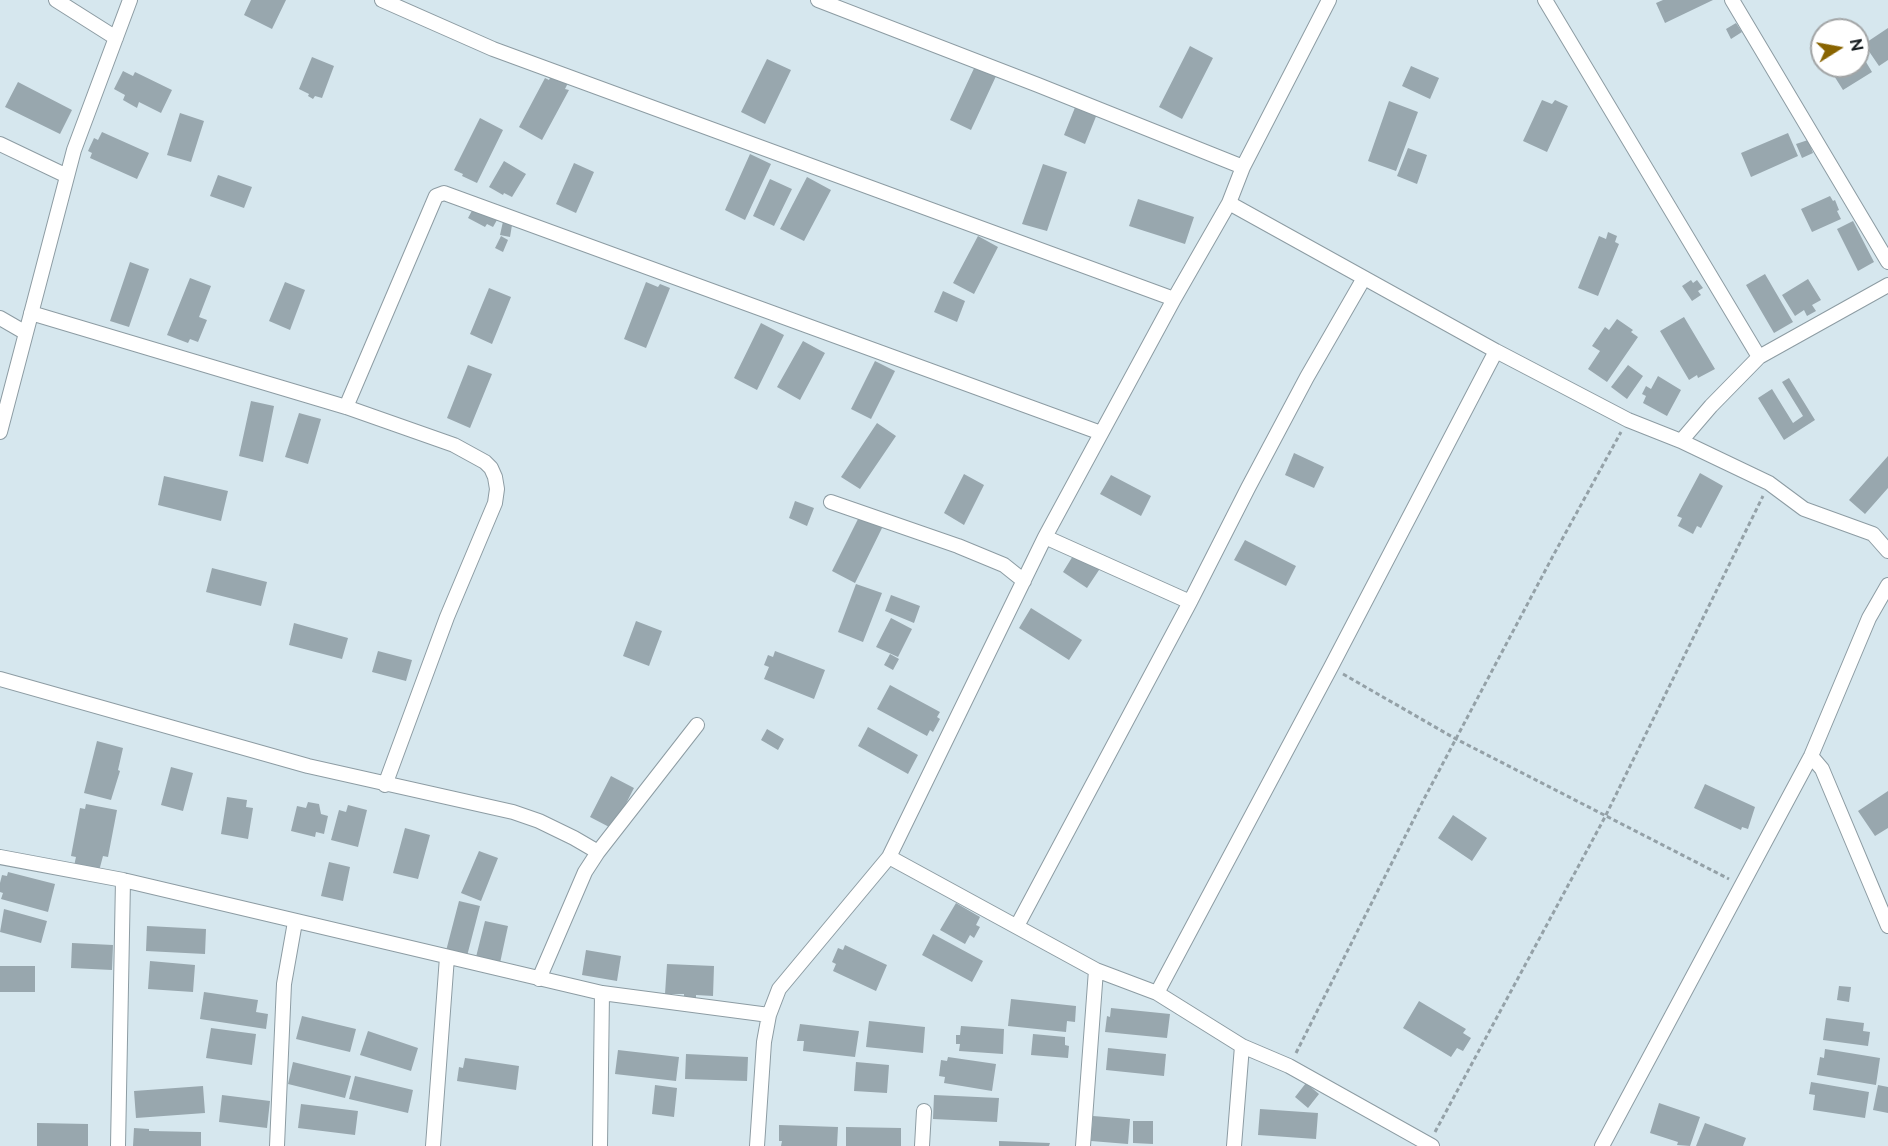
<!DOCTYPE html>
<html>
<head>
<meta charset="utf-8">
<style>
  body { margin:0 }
  #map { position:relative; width:1888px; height:1146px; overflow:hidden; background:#d6e7ee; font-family:Raleway,sans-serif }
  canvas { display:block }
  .north { position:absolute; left:1810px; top:18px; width:60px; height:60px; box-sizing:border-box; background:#fff; border:2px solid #a2a5a6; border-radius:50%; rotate:79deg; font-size:16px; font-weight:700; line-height:24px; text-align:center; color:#171d20 }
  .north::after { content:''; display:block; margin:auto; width:21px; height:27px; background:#896401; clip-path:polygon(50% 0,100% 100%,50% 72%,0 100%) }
</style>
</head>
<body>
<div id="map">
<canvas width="1888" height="1146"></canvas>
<div class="north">N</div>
</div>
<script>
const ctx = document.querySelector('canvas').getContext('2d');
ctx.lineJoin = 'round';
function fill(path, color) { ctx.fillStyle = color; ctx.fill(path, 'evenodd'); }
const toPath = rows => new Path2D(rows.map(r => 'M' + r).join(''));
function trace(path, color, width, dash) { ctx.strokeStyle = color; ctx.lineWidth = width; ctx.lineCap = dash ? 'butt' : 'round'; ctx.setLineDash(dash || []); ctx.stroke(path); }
fill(toPath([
  [251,0,286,0,272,29,244,15],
  [1663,0,1713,0,1665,23,1656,3],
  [1736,23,1742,32,1731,39,1726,29],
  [1888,28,1888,60,1879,66,1864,44],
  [1190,46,1213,58,1182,119,1159,107],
  [1860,52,1872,72,1843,90,1831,71,1838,66,1858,66,1858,53],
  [312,57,334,66,322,98,315,96,313,99,308,96,309,94,299,89],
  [767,59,791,70,765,124,741,112],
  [976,64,997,74,971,130,950,120],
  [1411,66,1439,78,1430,99,1402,86],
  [123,71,133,76,135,72,172,90,161,113,139,102,137,108,123,100,125,95,114,89],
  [553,72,569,81,565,89,569,90,542,140,519,127,545,78,549,80],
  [18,82,72,110,60,134,5,107],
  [1542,100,1552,104,1555,100,1568,106,1547,152,1523,141],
  [1389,101,1418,112,1396,171,1368,161],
  [1076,105,1097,114,1085,144,1064,135],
  [180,113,204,121,191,162,167,155],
  [480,118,503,130,477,183,462,176,463,174,454,170],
  [102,132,149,153,137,179,90,158,92,153,88,151,94,138,98,140],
  [1788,133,1798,156,1751,177,1741,153],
  [1808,140,1813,153,1802,158,1796,144],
  [1408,148,1427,155,1417,184,1397,176],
  [750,154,771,164,745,220,725,210],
  [504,161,526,174,512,197,504,193,503,195,489,187],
  [574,163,594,172,576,213,556,204],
  [1043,164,1067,172,1047,231,1022,224],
  [218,175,252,187,244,208,210,196],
  [807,177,831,190,804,241,780,229],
  [770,179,792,189,774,226,753,216],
  [1830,196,1833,201,1835,200,1839,210,1837,211,1841,219,1812,232,1801,209],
  [1138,199,1194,217,1185,244,1129,226],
  [474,207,497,220,493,227,487,224,485,227,468,218],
  [504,217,513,219,510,237,500,235],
  [1853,221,1874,262,1858,271,1837,229],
  [1608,232,1617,236,1615,242,1619,244,1598,296,1578,288,1599,236,1606,239],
  [501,236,508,240,503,252,495,248],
  [978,236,998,247,974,294,953,283],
  [130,262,149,269,129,327,110,321],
  [1765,274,1793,322,1774,333,1746,285],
  [190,278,211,286,199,317,207,320,198,342,190,339,188,343,167,335],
  [1808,279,1821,300,1812,305,1816,311,1807,316,1804,310,1795,316,1782,295],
  [1691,280,1693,283,1697,280,1703,288,1698,291,1701,295,1692,301,1682,286],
  [285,282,305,290,290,330,269,321],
  [646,282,658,287,660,284,670,288,646,348,624,339],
  [489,288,511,297,492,344,470,334],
  [943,291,965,301,957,322,934,312],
  [1684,317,1715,369,1698,378,1697,375,1689,380,1660,331],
  [1617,319,1633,330,1631,332,1638,337,1607,382,1588,369,1600,351,1592,346,1605,327,1609,330],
  [761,323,784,335,757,390,734,378],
  [803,341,825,353,800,400,777,387],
  [875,361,895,371,871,419,851,409],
  [468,365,492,374,470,428,447,418],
  [1628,365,1643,376,1627,399,1611,387],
  [1658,376,1681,390,1667,416,1643,403,1646,396,1642,394,1646,386,1651,389],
  [1789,378,1815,420,1784,440,1758,398,1772,389,1793,423,1803,416,1782,382],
  [251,401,274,406,263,462,239,456],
  [299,413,321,419,308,464,285,457],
  [877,423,896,436,860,489,841,477],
  [1294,453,1324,467,1314,488,1285,475],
  [1888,456,1888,488,1865,514,1849,500],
  [1700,473,1723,486,1701,528,1697,526,1693,534,1678,526,1682,518,1677,516],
  [964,474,984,485,964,525,944,513],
  [1111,475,1151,496,1141,516,1100,494],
  [164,476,228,491,221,521,158,505],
  [795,501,814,508,807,526,789,518],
  [860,515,883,526,855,583,832,571],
  [1245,540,1296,566,1286,586,1234,560],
  [1076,551,1101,567,1087,588,1063,572],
  [212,568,267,582,261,606,206,592],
  [856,584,882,593,863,642,838,632],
  [891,595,920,606,914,623,885,611],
  [1031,608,1082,640,1069,660,1019,628],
  [891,618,912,629,898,657,876,647],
  [636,621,662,631,649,666,623,656],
  [294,623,348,638,342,659,289,645],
  [378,651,412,660,406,681,372,672],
  [775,651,825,670,814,699,764,679,769,667,764,665,768,655,773,657],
  [890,654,899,659,893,670,884,665],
  [890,685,940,712,937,717,940,719,933,732,930,730,927,736,877,709],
  [868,727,918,755,908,774,858,746],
  [767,729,784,739,778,750,761,740],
  [97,741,123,748,118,770,120,771,111,800,84,793],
  [171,767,193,773,183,811,161,805],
  [611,776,634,788,613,829,590,817],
  [1705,784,1755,807,1748,829,1742,827,1741,830,1694,808],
  [1888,791,1888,828,1875,836,1858,811],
  [227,797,247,800,246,807,253,808,248,839,221,834],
  [308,802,319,804,321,814,328,816,324,834,316,832,315,837,291,831,297,806,306,808],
  [86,804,117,810,108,857,103,856,99,871,74,866,76,857,71,856,80,808,85,809],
  [348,805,367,810,358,847,331,840,339,810,346,812],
  [1453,815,1487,838,1472,861,1438,838],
  [405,828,430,835,418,879,393,873],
  [479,851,498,858,481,901,461,893],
  [329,862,350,867,343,901,321,896],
  [8,872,55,884,48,912,1,899,3,893,0,892,0,883,2,875,7,876],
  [459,901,480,906,467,956,446,951],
  [956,903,980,917,976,925,980,927,974,938,970,935,965,944,940,930],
  [4,909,47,921,41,943,0,932],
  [485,921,508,926,500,963,476,957],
  [147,926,206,929,205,954,146,951],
  [933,934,983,961,972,982,922,955],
  [72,943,113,945,112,970,71,968],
  [845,945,887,965,876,991,833,971,836,964,832,962,838,948,843,950],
  [586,950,621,956,617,981,582,975],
  [150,961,195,965,193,992,148,989],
  [667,964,714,966,713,996,696,995,696,1000,684,1000,684,994,665,994],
  [0,966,35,966,35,992,0,992],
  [1839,986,1851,987,1849,1002,1837,1000],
  [204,992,258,1000,256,1012,268,1014,266,1029,200,1019],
  [1011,999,1076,1006,1075,1022,1067,1021,1066,1032,1008,1026],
  [1419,1001,1466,1029,1463,1033,1471,1038,1463,1051,1457,1048,1451,1057,1403,1028],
  [1111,1008,1170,1014,1167,1038,1105,1032,1107,1016,1110,1017],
  [302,1016,356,1029,350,1052,296,1039],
  [1826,1018,1864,1023,1863,1031,1870,1032,1868,1046,1823,1040],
  [869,1021,925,1027,923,1053,866,1047],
  [800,1024,859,1031,855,1057,803,1051,804,1041,797,1041],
  [961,1026,1004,1029,1003,1054,959,1051,960,1044,956,1044,956,1035,960,1035],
  [211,1028,256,1034,252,1065,206,1058],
  [368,1031,418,1048,411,1071,360,1055],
  [1033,1034,1065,1037,1065,1045,1069,1046,1068,1058,1031,1055],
  [1108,1048,1166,1054,1164,1076,1106,1070],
  [1825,1049,1880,1058,1876,1085,1817,1075,1820,1057,1824,1058],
  [618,1050,679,1057,676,1081,615,1074],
  [686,1054,748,1057,747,1081,685,1079],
  [948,1057,996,1064,992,1091,944,1083,945,1077,939,1076,941,1060,947,1061],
  [465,1058,519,1066,516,1090,457,1081,459,1067,463,1068],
  [293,1062,351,1076,345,1098,288,1084],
  [856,1062,889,1065,887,1093,854,1091],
  [355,1076,413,1090,408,1113,349,1099],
  [1811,1082,1869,1092,1865,1118,1813,1110,1815,1095,1809,1094],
  [1306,1083,1319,1094,1308,1108,1295,1097],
  [655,1085,677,1088,674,1117,652,1114],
  [1878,1085,1888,1087,1888,1113,1873,1110],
  [203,1086,205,1113,136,1118,134,1091],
  [222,1095,270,1101,267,1128,219,1122],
  [934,1095,999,1098,997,1122,933,1119],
  [1659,1103,1700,1117,1690,1146,1677,1145,1678,1142,1650,1133],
  [301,1104,358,1111,355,1135,298,1128],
  [1260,1109,1318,1113,1316,1139,1258,1135],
  [1093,1116,1130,1119,1128,1144,1091,1141],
  [1133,1121,1153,1121,1153,1144,1133,1143],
  [37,1123,88,1124,88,1146,37,1146],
  [1705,1123,1746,1138,1743,1146,1696,1146],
  [779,1125,838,1127,837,1146,781,1146,782,1141,779,1141],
  [846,1127,901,1128,901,1146,846,1146],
  [134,1128,149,1129,149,1131,201,1132,201,1146,133,1146],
  [999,1141,1050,1143,1049,1146,999,1146]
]), '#98a7ae');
const street = toPath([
  [56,0,116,38],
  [382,0,493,49,1174,299],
  [818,0,1038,85,1243,167],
  [1545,0,1759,357],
  [1732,0,1888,262],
  [0,144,67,176],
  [1229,203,1496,351,1628,420,1681,441,1769,483,1804,509,1873,534,1888,551],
  [31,313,346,407,454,445,485,462,491,468,495,477,497,489,495,503,447,617,385,785],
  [0,318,26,333],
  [346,407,436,196,444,193,1101,433],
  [0,432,74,150,130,0],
  [1681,441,1711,406,1759,357,1888,285],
  [831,502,958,546,1004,565,1024,581],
  [1045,537,1190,602],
  [0,679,308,766,513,812,539,821,574,838,598,852,585,872,539,979],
  [1811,756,1822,769,1888,926],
  [598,852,697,725],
  [0,857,123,880,602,993,769,1015],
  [889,857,1096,970,1157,993,1242,1046,1289,1066,1432,1146],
  [1017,926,1190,602,1248,488,1307,377,1364,278],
  [1157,993,1331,667,1496,351],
  [118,1146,123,880],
  [277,1146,284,984,295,922],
  [433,1146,447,957],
  [600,1146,602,993],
  [757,1146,764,1042,769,1015,779,989,889,857,1045,537,1174,299,1229,203,1243,167,1329,0],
  [922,1146,924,1111],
  [1083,1146,1096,970],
  [1234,1146,1242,1046],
  [1602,1146,1811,756,1869,618,1888,585]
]);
trace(street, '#8d9ca3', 16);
trace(toPath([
  [1343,674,1456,739,1729,879],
  [1296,1053,1424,799,1554,554,1621,432],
  [1435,1132,1605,817,1763,496]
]), '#94a1a7', 3, [4.5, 3]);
trace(street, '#fff', 14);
</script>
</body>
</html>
